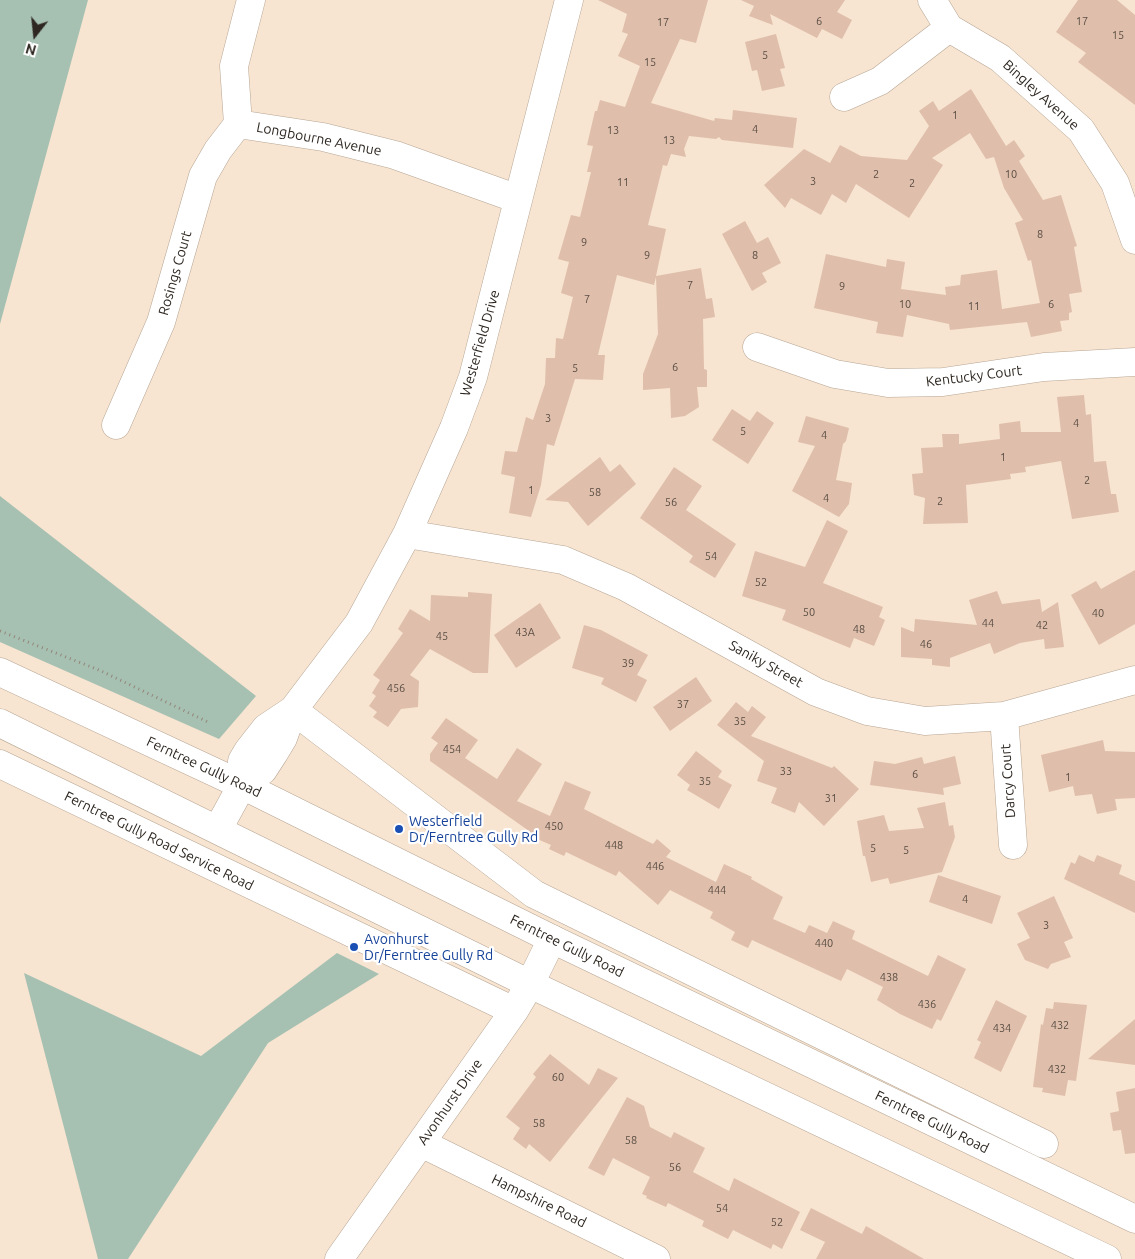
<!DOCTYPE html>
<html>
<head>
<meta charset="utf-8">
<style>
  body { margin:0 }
  #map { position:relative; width:1135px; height:1259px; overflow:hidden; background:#f7e4d1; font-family:Ubuntu,sans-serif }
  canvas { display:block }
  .north { position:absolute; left:10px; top:10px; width:50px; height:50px; -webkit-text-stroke:4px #fff; paint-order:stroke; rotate:196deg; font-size:14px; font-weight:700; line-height:20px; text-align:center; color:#2e2721 }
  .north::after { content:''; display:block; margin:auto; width:18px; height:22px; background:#2e2721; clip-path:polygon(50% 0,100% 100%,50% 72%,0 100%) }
</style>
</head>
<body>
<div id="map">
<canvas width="1135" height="1259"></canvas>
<div class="north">N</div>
</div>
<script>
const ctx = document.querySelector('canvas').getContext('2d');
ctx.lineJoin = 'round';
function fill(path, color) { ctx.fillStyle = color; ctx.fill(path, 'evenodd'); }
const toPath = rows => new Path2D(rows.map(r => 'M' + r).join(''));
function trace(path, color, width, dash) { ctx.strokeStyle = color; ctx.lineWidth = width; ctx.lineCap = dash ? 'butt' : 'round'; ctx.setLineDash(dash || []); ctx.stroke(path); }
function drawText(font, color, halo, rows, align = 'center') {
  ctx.font = font + ' Ubuntu,sans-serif'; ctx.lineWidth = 4.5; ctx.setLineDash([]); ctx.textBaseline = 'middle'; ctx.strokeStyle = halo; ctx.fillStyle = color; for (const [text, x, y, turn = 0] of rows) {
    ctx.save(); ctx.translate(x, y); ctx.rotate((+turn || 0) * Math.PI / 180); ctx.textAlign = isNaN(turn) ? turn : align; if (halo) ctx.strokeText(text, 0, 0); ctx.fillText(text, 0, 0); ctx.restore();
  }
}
fill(toPath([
  [0,0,88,0,0,324],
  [0,496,256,696,219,739,0,642],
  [337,953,379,974,268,1043,128,1259,98,1259,24,973,201,1056]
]), '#a6c1b2');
fill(toPath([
  [598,0,708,0,696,43,680,39,651,103,714,121,715,118,732,120,733,110,797,118,793,148,722,140,719,137,716,139,689,136,684,149,686,157,671,154,667,166,663,165,648,225,666,229,656,276,701,268,706,299,712,298,715,317,703,319,704,369,707,370,707,387,697,387,699,407,685,416,671,418,670,388,643,390,643,374,658,334,656,277,654,285,617,275,598,355,605,355,603,380,575,379,554,446,547,444,541,485,531,517,509,513,515,477,501,474,505,451,517,452,526,417,533,420,545,384,546,358,555,358,556,338,563,339,573,297,561,293,569,262,558,259,571,215,580,217,591,172,587,172,593,146,587,145,595,111,597,111,600,100,625,107,640,66,618,56,628,34,622,32,627,14],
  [741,0,845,0,837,12,852,20,842,39,822,29,817,38,770,14,773,25,749,16,754,6],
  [1078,0,1117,0,1135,15,1135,105,1078,62,1086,53,1056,32],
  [776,34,785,68,780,69,785,86,762,91,757,70,752,71,745,42],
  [971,89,1006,146,1014,140,1025,156,1019,161,1043,200,1061,195,1077,246,1074,247,1082,292,1069,294,1072,312,1069,313,1069,320,1060,321,1062,331,1031,337,1027,322,950,330,949,324,907,315,903,337,876,333,878,322,814,308,826,254,886,267,887,259,905,262,901,289,946,295,945,287,960,285,961,275,997,270,1002,309,1040,303,1031,260,1028,261,1015,223,1023,220,1004,188,994,157,986,159,970,133,932,158,943,165,909,218,856,184,846,203,832,194,821,215,791,198,785,208,764,185,804,149,830,163,840,145,861,156,907,160,929,126,919,111,933,101,939,111],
  [745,221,757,243,768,237,781,263,762,273,767,282,752,291,722,234],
  [1084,395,1086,415,1091,414,1094,462,1106,461,1111,494,1116,494,1119,512,1072,519,1061,461,1025,467,1026,472,1010,474,1011,479,966,485,968,523,923,524,925,498,914,495,912,474,923,473,921,448,943,447,942,434,959,434,959,444,1000,439,999,424,1020,421,1021,432,1061,432,1057,397],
  [732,409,750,421,757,411,774,423,748,464,712,440],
  [806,416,849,428,846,441,843,444,836,480,852,483,849,504,839,517,792,491,815,446,798,442],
  [600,457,610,472,620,464,636,484,588,526,568,502,545,500],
  [674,467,702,486,686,510,736,544,715,578,689,562,693,556,640,518],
  [827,520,848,531,823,583,883,607,879,617,885,620,874,646,854,638,850,648,782,620,786,610,742,596,755,551,805,567],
  [1135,570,1135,624,1099,645,1071,595,1096,581,1101,589],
  [997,591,1002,604,1040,599,1042,612,1058,602,1064,647,1045,649,1044,639,1020,643,994,654,990,643,950,658,950,667,932,665,932,659,901,657,901,627,914,632,915,619,977,625,969,600],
  [468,592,492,594,488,673,473,673,430,649,410,675,419,681,418,707,401,709,388,727,373,717,377,712,369,706,376,696,372,693,380,680,373,675,403,633,398,629,410,609,430,621,431,595,468,597],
  [540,603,561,638,516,668,494,635],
  [584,625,601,630,648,655,637,675,647,680,636,702,601,684,604,678,572,668],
  [696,677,712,701,670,731,653,707],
  [736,702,748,712,752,706,766,717,751,736,832,768,834,766,859,789,824,826,799,802,795,813,771,803,777,788,757,781,764,761,717,725],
  [446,718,478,740,465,758,497,779,517,748,542,764,517,801,550,816,565,781,591,792,584,809,653,844,657,839,671,851,666,857,716,882,724,864,752,877,751,879,783,897,773,919,805,933,809,925,827,933,833,921,855,931,852,939,928,976,938,955,966,969,941,1021,937,1019,932,1029,900,1014,877,1000,883,987,847,969,841,981,752,940,748,948,731,940,735,932,710,918,713,912,670,890,658,905,619,871,616,876,566,852,564,856,549,849,551,845,528,835,529,831,430,761,430,754,438,743,431,738],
  [1103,740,1105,751,1135,752,1135,798,1115,799,1117,810,1097,814,1092,794,1075,796,1073,786,1049,792,1041,755],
  [696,751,722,771,718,777,732,785,719,809,687,790,690,785,677,775],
  [955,756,961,784,943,788,944,795,870,785,874,761,895,764,922,757,924,764],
  [945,802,949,826,953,825,955,837,942,872,890,884,888,878,871,882,865,856,863,856,857,821,884,815,889,831,924,828,917,808],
  [1079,855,1094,862,1097,855,1122,865,1119,874,1135,881,1135,913,1064,879,1071,862,1075,864],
  [938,875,1001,896,992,924,929,902],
  [1054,896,1073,938,1064,942,1071,957,1051,964,1048,969,1025,960,1017,944,1030,938,1017,913],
  [996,1000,1027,1016,1001,1072,974,1058,981,1042,977,1040],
  [1054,1002,1087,1005,1076,1081,1068,1080,1065,1096,1042,1092,1043,1088,1033,1087,1041,1024,1043,1025,1046,1008,1053,1009],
  [1135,1019,1135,1065,1088,1059],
  [550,1054,589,1085,598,1068,618,1078,550,1162,529,1144,526,1149,513,1139,520,1128,506,1117,536,1077,533,1074],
  [1135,1088,1135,1153,1125,1154,1121,1130,1113,1131,1110,1113,1119,1111,1116,1092],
  [627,1097,644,1106,650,1127,671,1138,674,1132,705,1148,693,1172,729,1191,734,1178,800,1212,782,1249,773,1244,771,1249,733,1230,728,1239,702,1226,704,1221,668,1203,666,1207,646,1198,647,1196,642,1194,650,1177,613,1158,604,1176,588,1168],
  [811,1208,862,1234,866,1226,924,1259,816,1259,825,1242,800,1230]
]), '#dfbfab');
const minor = toPath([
  [932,0,949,28,1000,58,1081,130,1115,183,1135,240],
  [844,97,880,81,949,28],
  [238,124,323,137,395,155,518,199],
  [238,124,234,66,251,0],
  [757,347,835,374,888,383,943,382,1044,367,1135,362],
  [116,425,161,322,203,176,218,150,238,124],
  [407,534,563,560,626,587,816,692,867,711,925,721,1004,716,1135,680],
  [293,710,534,894,1044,1144],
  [1004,716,1013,845],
  [0,764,514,1011],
  [242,785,242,761,248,751,266,728,293,710,359,623,407,534,454,428,473,377,569,0],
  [218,829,242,785,263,770,274,753,283,738,293,710],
  [421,1143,656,1259],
  [339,1259,514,1011,530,984,552,939]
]);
const major = toPath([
  [0,672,242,785,552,939,1135,1219],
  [0,723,530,984,1107,1259]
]);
trace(minor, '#b7a694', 29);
trace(major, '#b7a694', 29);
trace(toPath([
  [0,631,99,670,210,723]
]), '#93867a', 3, [1, 4]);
trace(minor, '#fff', 28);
trace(major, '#fff', 28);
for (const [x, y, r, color] of [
  [399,829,5,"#1a4fb4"],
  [354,947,5,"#1a4fb4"]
]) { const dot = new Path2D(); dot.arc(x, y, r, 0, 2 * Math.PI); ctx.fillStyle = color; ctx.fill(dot); trace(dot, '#fff', 2); }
drawText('11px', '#5a4d44', null, [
  ["6",819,21],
  ["17",1082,21],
  ["17",663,22],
  ["15",1118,35],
  ["5",765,55],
  ["15",650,62],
  ["1",955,115],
  ["4",755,129],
  ["13",613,130],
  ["13",669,140],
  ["2",876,174],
  ["10",1011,174],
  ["3",813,181],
  ["11",623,182],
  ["2",912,183],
  ["8",1040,234],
  ["9",584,242],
  ["9",647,255],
  ["8",755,255],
  ["7",690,285],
  ["9",842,286],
  ["7",587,299],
  ["10",905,304],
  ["6",1051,304],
  ["11",974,306],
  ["6",675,367],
  ["5",575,368],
  ["3",548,418],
  ["4",1076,423],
  ["5",743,431],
  ["4",824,435],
  ["1",1003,457],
  ["2",1087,480],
  ["1",531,490],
  ["58",595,492],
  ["4",826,498],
  ["2",940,501],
  ["56",671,502],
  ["54",711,556],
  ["52",761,582],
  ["50",809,612],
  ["40",1098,613],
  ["44",988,623],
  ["42",1042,625],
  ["48",859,629],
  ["43A",525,632],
  ["45",442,636],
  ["46",926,644],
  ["39",628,663],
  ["456",396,688],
  ["37",683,704],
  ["35",740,721],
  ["454",452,749],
  ["33",786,771],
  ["6",915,774],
  ["1",1068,777],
  ["35",705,781],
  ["31",831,798],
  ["450",554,826],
  ["448",614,845],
  ["5",873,848],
  ["5",906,850],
  ["446",655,866],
  ["444",717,890],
  ["4",965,899],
  ["3",1046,925],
  ["440",824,943],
  ["438",889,977],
  ["436",927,1004],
  ["432",1060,1025],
  ["434",1002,1028],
  ["432",1057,1069],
  ["60",558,1077],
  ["58",539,1123],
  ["58",631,1140],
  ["56",675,1167],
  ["54",722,1208],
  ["52",777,1222]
]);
drawText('14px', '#2e2721', '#fff', [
  ["Bingley Avenue",1041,95,42],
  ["Longbourne Avenue",319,139,11],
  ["Rosings Court",175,273,-74],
  ["Westerfield Drive",480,343,-74],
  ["Kentucky Court",974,376,-7],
  ["Saniky Street",766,664,29],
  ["Ferntree Gully Road",204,767,25],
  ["Darcy Court",1008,781,-94],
  ["Ferntree Gully Road Service Road",159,841,26],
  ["Ferntree Gully Road",567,946,26],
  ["Avonhurst Drive",450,1102,-55],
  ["Ferntree Gully Road",932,1122,26],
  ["Hampshire Road",539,1201,26]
]);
drawText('14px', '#164399', '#fff', [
  ["Westerfield",409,821],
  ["Dr/Ferntree Gully Rd",409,837],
  ["Avonhurst",364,939],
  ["Dr/Ferntree Gully Rd",364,955]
], 'left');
</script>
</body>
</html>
